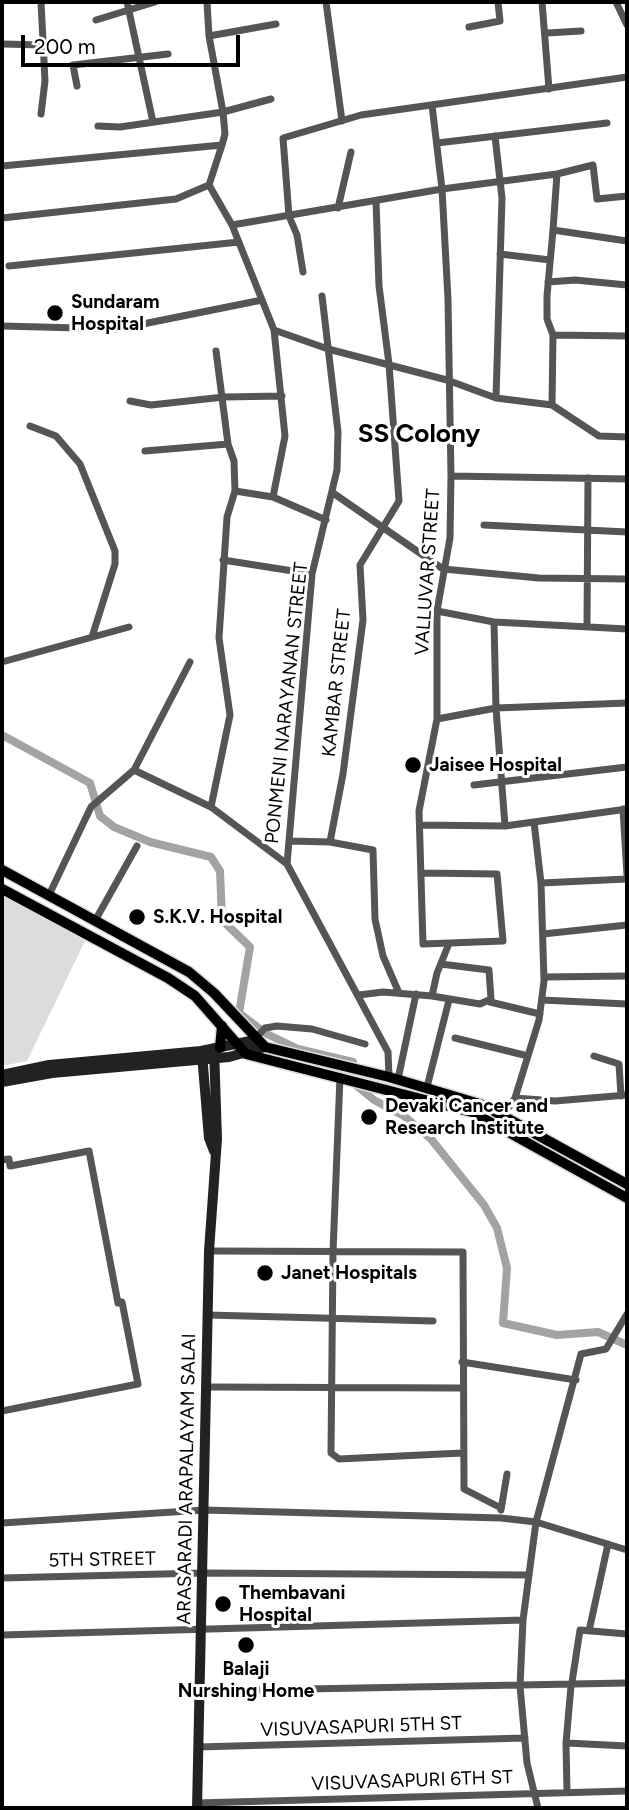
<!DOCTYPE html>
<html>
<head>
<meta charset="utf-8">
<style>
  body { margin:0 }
  #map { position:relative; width:629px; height:1810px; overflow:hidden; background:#fff; font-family:Figtree,sans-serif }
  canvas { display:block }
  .frame { position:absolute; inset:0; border:4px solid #000; pointer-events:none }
  .scale { position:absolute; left:21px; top:35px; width:219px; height:32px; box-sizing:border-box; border:4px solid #000; border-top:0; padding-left:9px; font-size:21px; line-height:24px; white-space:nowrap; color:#000; -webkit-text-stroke:5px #fff; paint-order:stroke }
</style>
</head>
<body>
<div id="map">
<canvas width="629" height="1810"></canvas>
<div class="frame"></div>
<div class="scale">200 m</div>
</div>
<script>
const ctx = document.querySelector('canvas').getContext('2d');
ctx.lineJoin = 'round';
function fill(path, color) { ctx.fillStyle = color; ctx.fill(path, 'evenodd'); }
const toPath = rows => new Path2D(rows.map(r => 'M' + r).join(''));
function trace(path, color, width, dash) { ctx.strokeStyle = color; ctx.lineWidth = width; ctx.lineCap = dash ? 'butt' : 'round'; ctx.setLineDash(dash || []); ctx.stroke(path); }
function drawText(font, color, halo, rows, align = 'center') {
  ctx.font = font + ' Figtree,sans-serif'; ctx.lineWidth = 6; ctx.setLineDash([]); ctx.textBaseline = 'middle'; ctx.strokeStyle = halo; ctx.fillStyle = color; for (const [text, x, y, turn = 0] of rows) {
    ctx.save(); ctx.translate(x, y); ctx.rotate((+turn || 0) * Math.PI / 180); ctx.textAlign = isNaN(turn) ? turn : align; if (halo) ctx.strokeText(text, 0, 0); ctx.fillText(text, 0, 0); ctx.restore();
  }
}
fill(toPath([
  [2,895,85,941,27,1061,2,1066]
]), '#dcdcdc');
trace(toPath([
  [2,735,90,783,100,816,114,827,150,842,211,857,220,871,222,920,250,947,239,1013,265,1033,298,1049,353,1062,355,1074],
  [357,1086,374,1100,404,1116,431,1139,484,1205,497,1228,507,1268,503,1323,557,1335,598,1332,627,1345]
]), '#a3a3a3', 8);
const primary = toPath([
  [2,870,189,972,214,993,265,1047,389,1077,483,1105,627,1184],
  [2,889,168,978,195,996,246,1054,472,1112,627,1198],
  [220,1048,222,1026]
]);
trace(primary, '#dbdbdb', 13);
trace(toPath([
  [127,2,153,122],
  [207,2,209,36],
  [326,2,342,121],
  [542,2,549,89],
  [616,2,627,25],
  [96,20,155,2],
  [469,27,500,21,498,2],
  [547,33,581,31],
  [2,44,44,45],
  [77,86,73,65,168,54],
  [41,114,45,81,41,2],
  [98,126,120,127,223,112,271,99],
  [495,136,502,198,496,398],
  [437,143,607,123],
  [222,145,225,134,223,112,209,36,276,24],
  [2,166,222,145,209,185,232,225,274,330,285,436,273,497,326,520],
  [557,174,593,165,597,199,627,196],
  [338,208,351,152],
  [2,218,176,199,209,185],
  [232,225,442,189,557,174,553,230,627,241],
  [553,230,547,296,547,319,553,335],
  [500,254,550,260],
  [9,266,239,242],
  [303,272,297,235,289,216,283,138,361,115,627,77],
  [548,282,575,280,627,285],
  [2,326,118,329,262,300],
  [274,330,328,349,447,380,496,398,552,405,599,436,627,437],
  [130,401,151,405,224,397,282,396],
  [552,405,553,335,627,336],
  [30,426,56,436,80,464,115,551,115,564,92,637],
  [145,451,228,444],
  [451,476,627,479],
  [235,491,273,497],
  [333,493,443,569,539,578,627,579],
  [484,525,627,532],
  [223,560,312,574],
  [437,611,494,622,627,629],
  [494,622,496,708,505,826],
  [587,626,588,478],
  [2,662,129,627],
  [437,719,496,708,627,703],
  [134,770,211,807,287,864,388,1052,389,1077],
  [474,785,627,767],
  [211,807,230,715,219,638,227,517,235,491,234,461,228,444,216,351],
  [623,809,627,875],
  [534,822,541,883],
  [420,825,505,826,627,809],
  [289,841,330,842,373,850,375,919,383,956,399,993],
  [330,842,343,774,363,620,360,565,399,501,389,364,379,286,376,201],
  [287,864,312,574,337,470,338,432,322,296],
  [421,873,497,874,503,941,423,944,419,811,437,719,437,611,450,538,451,476,448,299,442,189,432,105],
  [627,879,541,883,544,981,539,1020,515,1098,555,1101,627,1095],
  [49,895,91,807,134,770,190,662],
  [96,919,137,846],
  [543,934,627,925],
  [544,977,627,976],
  [359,995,383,992,432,996,437,973,448,946],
  [432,996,480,1004,491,999,489,970,441,964],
  [542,1000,627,1004],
  [490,1002,540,1014],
  [455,1038,528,1056],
  [255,1039,265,1028,277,1026,312,1029,365,1044],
  [594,1056,619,1064,621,1096],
  [340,1077,333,1252,331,1453,339,1459,462,1453],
  [398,1079,416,994],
  [427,1087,449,1000],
  [504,1114,515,1098],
  [2,1160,9,1159,10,1166,89,1151,118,1303,122,1302,138,1384,2,1411],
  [209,1251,463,1252,464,1489,501,1508],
  [208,1315,433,1321],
  [462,1362,576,1380],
  [206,1387,461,1388],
  [501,1510,507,1474],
  [2,1523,204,1510,501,1518,536,1522,627,1550],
  [2,1578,203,1573,529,1575],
  [589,1631,608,1544],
  [2,1635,523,1620],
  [572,1682,580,1630,627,1634],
  [571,1686,566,1743,627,1746],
  [200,1691,627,1683],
  [566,1743,567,1792],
  [198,1747,525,1738],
  [197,1803,627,1791],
  [538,1808,527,1763,520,1686,523,1620,536,1522,581,1354,606,1349,627,1314]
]), '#555', 7);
trace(toPath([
  [202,1054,209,1138,214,1151],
  [2,1075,49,1065,201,1051,255,1040],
  [2,1082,52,1073,229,1057,265,1047],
  [197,1808,209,1251,217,1139,214,1048]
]), '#222', 10);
trace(primary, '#000', 10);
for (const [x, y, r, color] of [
  [55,313,9,"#000"],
  [413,765,9,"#000"],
  [137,917,9,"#000"],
  [369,1117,9,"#000"],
  [265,1273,9,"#000"],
  [223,1604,9,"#000"],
  [246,1645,9,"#000"]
]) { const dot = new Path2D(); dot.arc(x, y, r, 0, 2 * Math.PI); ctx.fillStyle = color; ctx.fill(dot); trace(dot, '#fff', 2.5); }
drawText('bold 19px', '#000', '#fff', [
  ["Sundaram",71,302],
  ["Hospital",71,324],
  ["Jaisee Hospital",429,765],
  ["S.K.V. Hospital",153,917],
  ["Devaki Cancer and",385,1106],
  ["Research Institute",385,1128],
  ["Janet Hospitals",281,1273],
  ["Thembavani",239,1593],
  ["Hospital",239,1615],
  ["Balaji",246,1669,"center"],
  ["Nurshing Home",246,1691,"center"]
], 'left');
drawText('19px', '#000', '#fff', [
  ["VALLUVAR STREET",428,572,-86],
  ["KAMBAR STREET",337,683,-84],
  ["PONMENI NARAYANAN STREET",287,703,-84],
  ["ARASARADI ARAPALAYAM SALAI",187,1479,-89],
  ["5TH STREET",102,1560,-1],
  ["VISUVASAPURI 5TH ST",361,1727,-2],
  ["VISUVASAPURI 6TH ST",412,1781,-2]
]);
drawText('bold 26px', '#000', '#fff', [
  ["SS Colony",419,434]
]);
</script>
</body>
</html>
